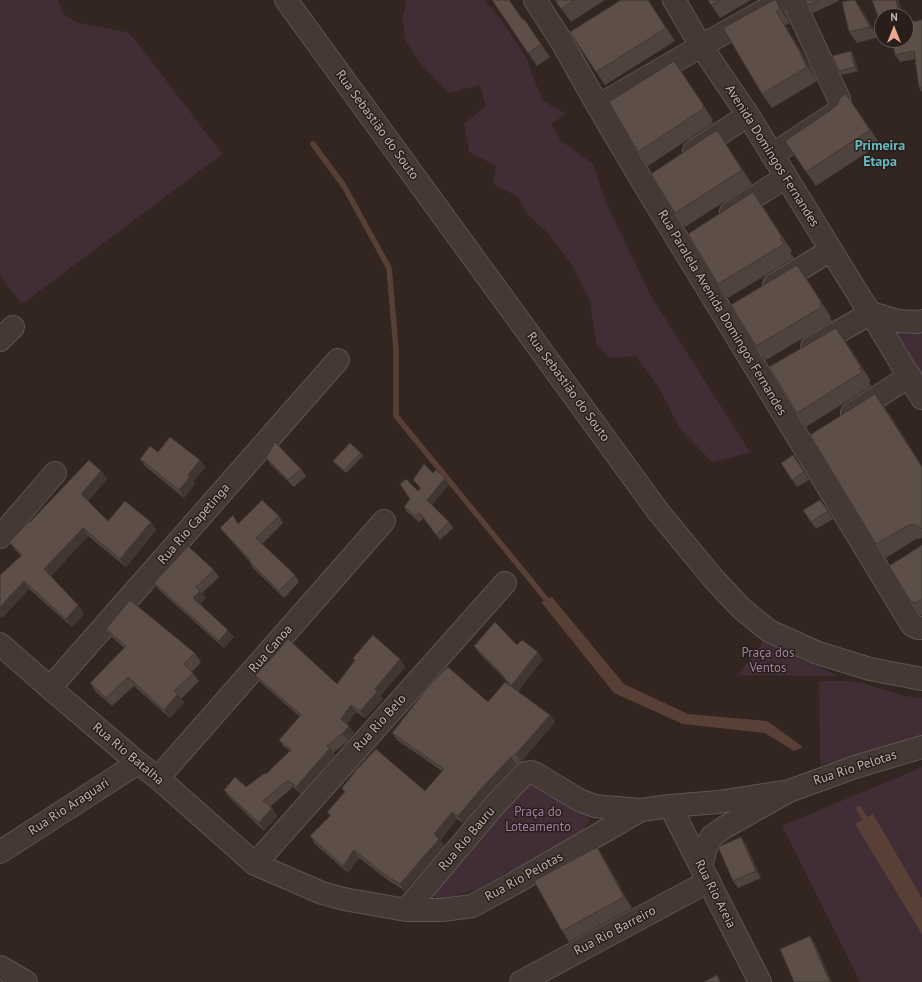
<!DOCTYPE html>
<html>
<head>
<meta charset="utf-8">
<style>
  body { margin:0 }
  #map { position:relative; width:922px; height:982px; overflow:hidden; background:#332621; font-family:"PT Sans",sans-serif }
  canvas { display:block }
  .north { position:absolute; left:874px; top:8px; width:40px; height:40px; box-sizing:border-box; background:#291e1a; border:1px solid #665a56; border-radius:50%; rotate:0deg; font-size:11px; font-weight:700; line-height:16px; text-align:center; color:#c1b4af }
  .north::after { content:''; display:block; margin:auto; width:14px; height:18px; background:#eba88a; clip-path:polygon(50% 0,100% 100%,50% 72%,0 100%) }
</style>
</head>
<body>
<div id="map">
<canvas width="922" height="982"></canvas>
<div class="north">N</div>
</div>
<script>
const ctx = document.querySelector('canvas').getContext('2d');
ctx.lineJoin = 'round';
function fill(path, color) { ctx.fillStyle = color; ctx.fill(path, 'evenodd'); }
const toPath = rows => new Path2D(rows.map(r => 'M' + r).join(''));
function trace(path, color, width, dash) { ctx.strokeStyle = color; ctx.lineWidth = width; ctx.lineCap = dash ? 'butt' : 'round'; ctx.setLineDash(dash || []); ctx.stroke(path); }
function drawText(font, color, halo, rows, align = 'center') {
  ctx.font = font + ' "PT Sans",sans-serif'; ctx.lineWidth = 3; ctx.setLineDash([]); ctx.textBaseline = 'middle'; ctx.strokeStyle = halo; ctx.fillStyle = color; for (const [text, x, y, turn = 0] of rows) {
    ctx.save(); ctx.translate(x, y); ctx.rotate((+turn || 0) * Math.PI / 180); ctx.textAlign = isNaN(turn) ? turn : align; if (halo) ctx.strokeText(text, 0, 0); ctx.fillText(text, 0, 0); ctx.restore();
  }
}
fill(toPath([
  [0,0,58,0,62,13,78,23,127,32,137,42,222,154,22,304,0,276],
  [405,0,484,0,500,18,526,57,542,100,566,114,551,124,561,141,593,164,607,205,651,296,750,452,730,458,712,462,680,429,661,391,636,356,610,358,596,343,590,301,572,265,546,231,528,215,518,197,493,184,496,166,469,152,464,124,486,106,480,85,449,93,422,65,406,42,402,18,406,5],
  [882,321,922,330,922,384],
  [763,642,839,676,821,676,738,675],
  [819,681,847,681,862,683,905,696,922,698,922,736,820,765],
  [922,767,922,982,860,982,782,826],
  [530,777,588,814,589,818,589,822,582,831,573,838,478,889,442,899,438,899,435,898,435,893]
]), '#412d36');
fill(toPath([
  [552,597,624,684,688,714,767,721,803,747,794,751,765,733,683,724,614,693,541,602],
  [873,814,922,898,922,934,855,824]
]), '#594036');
trace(toPath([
  [313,144,344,186,389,268,396,349,396,416,551,605],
  [859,809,868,824]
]), '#594036', 5.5);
const minor = toPath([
  [286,0,657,510,712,577,741,608,769,631,818,653,870,669,922,679],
  [535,0,562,42,598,106,644,184,912,625,918,628,922,628],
  [674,0,701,46,748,115,863,302,871,313,922,398],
  [598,106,701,46,783,0],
  [694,151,748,115],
  [772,155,834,114,838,110,840,106,839,99,793,0],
  [731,212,786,177],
  [774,285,831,250],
  [0,340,13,327],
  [812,347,871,313,898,321,917,322,922,321],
  [852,413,910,376],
  [0,537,55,473],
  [0,644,50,688,138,763,158,778,255,864,322,893,344,899,406,910,442,910,472,906,513,884,641,810,670,806,718,802,789,791],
  [50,688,338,360],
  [158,778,384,521],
  [670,806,760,982],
  [0,852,138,763],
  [255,864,505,583],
  [701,867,706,847,712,836,725,827,789,791,855,767,922,747],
  [406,910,493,807,525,773,531,772,536,774,579,800,595,806,604,807,641,810],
  [0,967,26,982],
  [521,982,709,881]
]);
trace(minor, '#5f544f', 24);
trace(minor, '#443935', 22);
fill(toPath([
  [492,0,511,0,510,1,523,20,524,19,550,57,537,66],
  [555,0,605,0,571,22],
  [621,0,648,0,675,41,605,85,596,72],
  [708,0,751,0,720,18],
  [774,0,785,13,790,23,785,25,810,66,817,81,772,108,762,94],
  [805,0,838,0,839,1,813,13,808,5],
  [862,10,878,37,857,43,849,32],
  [922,20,922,92,919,87,915,59,900,62,895,55],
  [851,51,854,55,858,71,842,75,839,71],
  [684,75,713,120,712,121,713,123,648,166,638,152],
  [856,108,880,144,816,186,806,172],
  [717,130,752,184,685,227,675,213],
  [753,192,792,251,790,253,794,258,728,298,718,284],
  [797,265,831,317,830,318,832,321,766,360,756,346],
  [846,342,871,381,869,382,871,386,806,427,797,413],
  [875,394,885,407,922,466,922,538,916,539,886,558,876,544],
  [158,452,200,460,205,467,193,482,195,484,184,498,145,466,140,459],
  [361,453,363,456,346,473,336,465,333,461],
  [266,458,301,469,306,476,294,487,271,465],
  [798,462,809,480,797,487,781,463],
  [101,471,107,479,88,501,108,521,151,522,156,530,126,567,88,536,51,576,78,605,84,614,72,627,29,589,2,618,0,616,0,575,21,556,15,550,9,542,30,522],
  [433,473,445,478,449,484,432,505,449,522,453,528,440,540,424,518,419,522,407,512,404,507,420,488,413,480],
  [820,500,833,519,816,529,803,510],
  [279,516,283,523,262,544,295,575,299,582,284,598,253,568,249,561,225,534,220,528],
  [922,544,922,616,921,615,911,602,919,547],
  [214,570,219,577,202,593,206,598,200,604,234,637,224,648,159,590,154,583],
  [106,629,195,653,201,662,192,672,199,681,181,699,184,703,170,718,134,686,112,706,96,692,90,683,124,648,112,637],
  [517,645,543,659,518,691,550,715,555,722,521,762,516,764,484,798,463,823,457,819,440,841,444,846,405,891,389,881,359,858,348,873,315,844,310,836,330,816,327,812,344,792,342,788,425,791,442,771,397,740,392,733,488,702,509,685,502,676,479,653,474,646],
  [353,658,400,659,405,667,380,696,383,699,365,718,356,712,347,724,354,733,348,741,333,753,335,755,301,794,293,787,270,807,277,816,264,831,229,797,224,790,246,787,266,774,290,751,284,747,279,740,300,717,260,682,255,675,337,684,355,660],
  [746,844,761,878,738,888,733,881],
  [597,847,604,858,632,908,569,942,562,931]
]), '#50433e');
fill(toPath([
  [776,0,785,13,790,23,780,9],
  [855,0,862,10,878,37,870,27],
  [896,0,899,0,903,16,900,16],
  [776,11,785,25,810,66,817,81,807,67],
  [851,51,854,55,858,71,855,67],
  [674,61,684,75,713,120,704,106],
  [846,94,856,108,880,144,870,130],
  [717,130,726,144,752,184,742,170],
  [753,192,763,206,792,251,782,237],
  [797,265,807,279,831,317,822,303],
  [836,328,846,342,871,381,861,367],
  [875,394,885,407,922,466,922,467],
  [200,460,205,467,193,482,195,484,184,498,179,490,188,475],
  [101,471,107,479,87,502,81,494],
  [445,478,449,484,431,506,427,500],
  [151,522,156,530,126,567,120,559],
  [83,528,88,536,50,577,44,569],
  [24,581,29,589,2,618,0,615,0,607],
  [200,591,206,598,198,606,193,598],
  [78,605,84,614,72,627,66,619],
  [228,630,234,637,224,648,219,641],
  [538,652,543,659,516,693,511,686],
  [400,659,405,667,380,696,383,699,365,718,360,711,375,689],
  [178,694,184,703,170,718,164,710],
  [351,705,356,712,346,726,341,719],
  [550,715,555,722,521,762,516,754],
  [349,726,354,733,348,741,342,734],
  [330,748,335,755,301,794,296,787],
  [511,757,516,764,484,798,463,823,458,816,479,791],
  [272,808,277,816,264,831,259,823],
  [452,812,457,819,440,841,444,846,405,891,400,884,434,834],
  [741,837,746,844,761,878,756,871],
  [597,847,604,858,632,908,624,897],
  [354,850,359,858,348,873,343,866],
  [810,936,815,943,832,982,830,982]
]), '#413732');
const building = toPath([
  [492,0,509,0,523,20,524,19,541,44,528,53,492,0],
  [555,0,575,0,561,9,555,0],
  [621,0,648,0,666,28,596,72,570,32,621,0],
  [708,0,720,0,711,5,708,0],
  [774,0,776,0,780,9,776,11,800,52,807,67,762,94,723,28,774,0],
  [805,0,819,0,808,5,805,0],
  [851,0,855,0,870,27,849,32,842,2,851,0],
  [872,0,896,0,900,16,882,16,882,28,872,0],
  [922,20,922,87,919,87,914,51,895,55,892,40,906,40,906,23,922,20],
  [851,51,855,67,839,71,832,56,851,51],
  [674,61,704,106,702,107,703,109,638,152,609,102,674,61],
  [846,94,870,130,806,172,785,141,831,110,837,105,841,97,846,94],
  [717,130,742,170,675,213,651,174,717,130],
  [753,192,782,237,780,239,784,244,718,284,688,234,753,192],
  [797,265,822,303,820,304,822,307,756,346,731,305,797,265],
  [836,328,861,367,859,368,862,372,797,413,769,367,836,328],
  [875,394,922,467,922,529,918,526,912,524,907,526,876,544,810,435,875,394],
  [170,437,200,460,188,475,190,477,179,490,140,459,150,446,158,452,170,437],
  [275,442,301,469,288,480,266,458,275,442],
  [350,443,361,453,344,470,333,461,350,443],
  [793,455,804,472,792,480,781,463,793,455],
  [89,460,101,471,81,494,108,521,125,501,151,522,120,559,83,528,44,569,78,605,66,619,24,581,0,607,0,575,22,555,9,542,29,522,30,522,89,460],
  [424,464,433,473,436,470,445,478,427,500,449,522,436,535,420,513,415,516,404,507,410,499,400,484,406,479,418,491,421,488,413,480,424,464],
  [262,500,279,516,256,538,295,575,279,591,249,561,250,560,220,528,233,515,238,524,262,500],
  [820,500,828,511,811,522,803,510,820,500],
  [922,544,922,599,916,603,911,602,889,566,919,547,922,544],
  [188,546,214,570,196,587,200,591,193,598,228,630,219,641,154,583,188,546],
  [130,600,195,653,184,664,193,673,174,691,178,694,164,710,128,677,106,698,90,683,126,646,106,629,130,600],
  [495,622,517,645,522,640,538,652,511,686,497,669,474,646,495,622],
  [373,635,400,659,375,689,377,692,360,711,351,705,341,719,349,726,342,734,327,746,330,748,296,787,288,780,263,801,272,808,259,823,224,790,235,777,246,787,265,773,266,774,291,750,279,740,301,715,255,675,271,659,288,639,337,684,355,660,353,658,373,635],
  [448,667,488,702,505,682,550,715,516,754,511,757,479,791,458,816,452,812,434,834,439,839,400,884,384,874,354,850,343,866,310,836,331,815,327,812,345,792,342,788,357,769,376,749,425,791,444,769,392,733,428,687,448,667],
  [741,837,756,871,733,881,718,847,741,837],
  [597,847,624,897,562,931,534,881,597,847],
  [810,936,830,982,794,982,780,949,810,936],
  [717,975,720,982,704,982,717,975]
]);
fill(building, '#5d4e48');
trace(building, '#413732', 1);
drawText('13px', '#c1b4af', '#291e1a', [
  ["Rua Sebastião do Souto",377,125,54],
  ["Avenida Domingos Fernandes",772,156,58],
  ["Rua Paralela Avenida Domingos Fernandes",722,313,59],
  ["Rua Sebastião do Souto",568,387,54],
  ["Rua Rio Capetinga",194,524,-49],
  ["Rua Canoa",271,649,-49],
  ["Rua Rio Belo",380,723,-48],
  ["Rua Rio Batalha",128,754,40],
  ["Rua Rio Pelotas",855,768,-18],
  ["Rua Rio Araguari",69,807,-33],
  ["Rua Rio Bauru",467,839,-50],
  ["Rua Rio Pelotas",524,877,-29],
  ["Rua Rio Areia",715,894,63],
  ["Rua Rio Barreiro",615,931,-28]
]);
drawText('13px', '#9d80a0', '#291e1a', [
  ["Praça dos",768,653],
  ["Ventos",768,668],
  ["Praça do",538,812],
  ["Loteamento",538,827]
]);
drawText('bold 14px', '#65bac6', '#291e1a', [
  ["Primeira",880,146],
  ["Etapa",880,162]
]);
</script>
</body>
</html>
